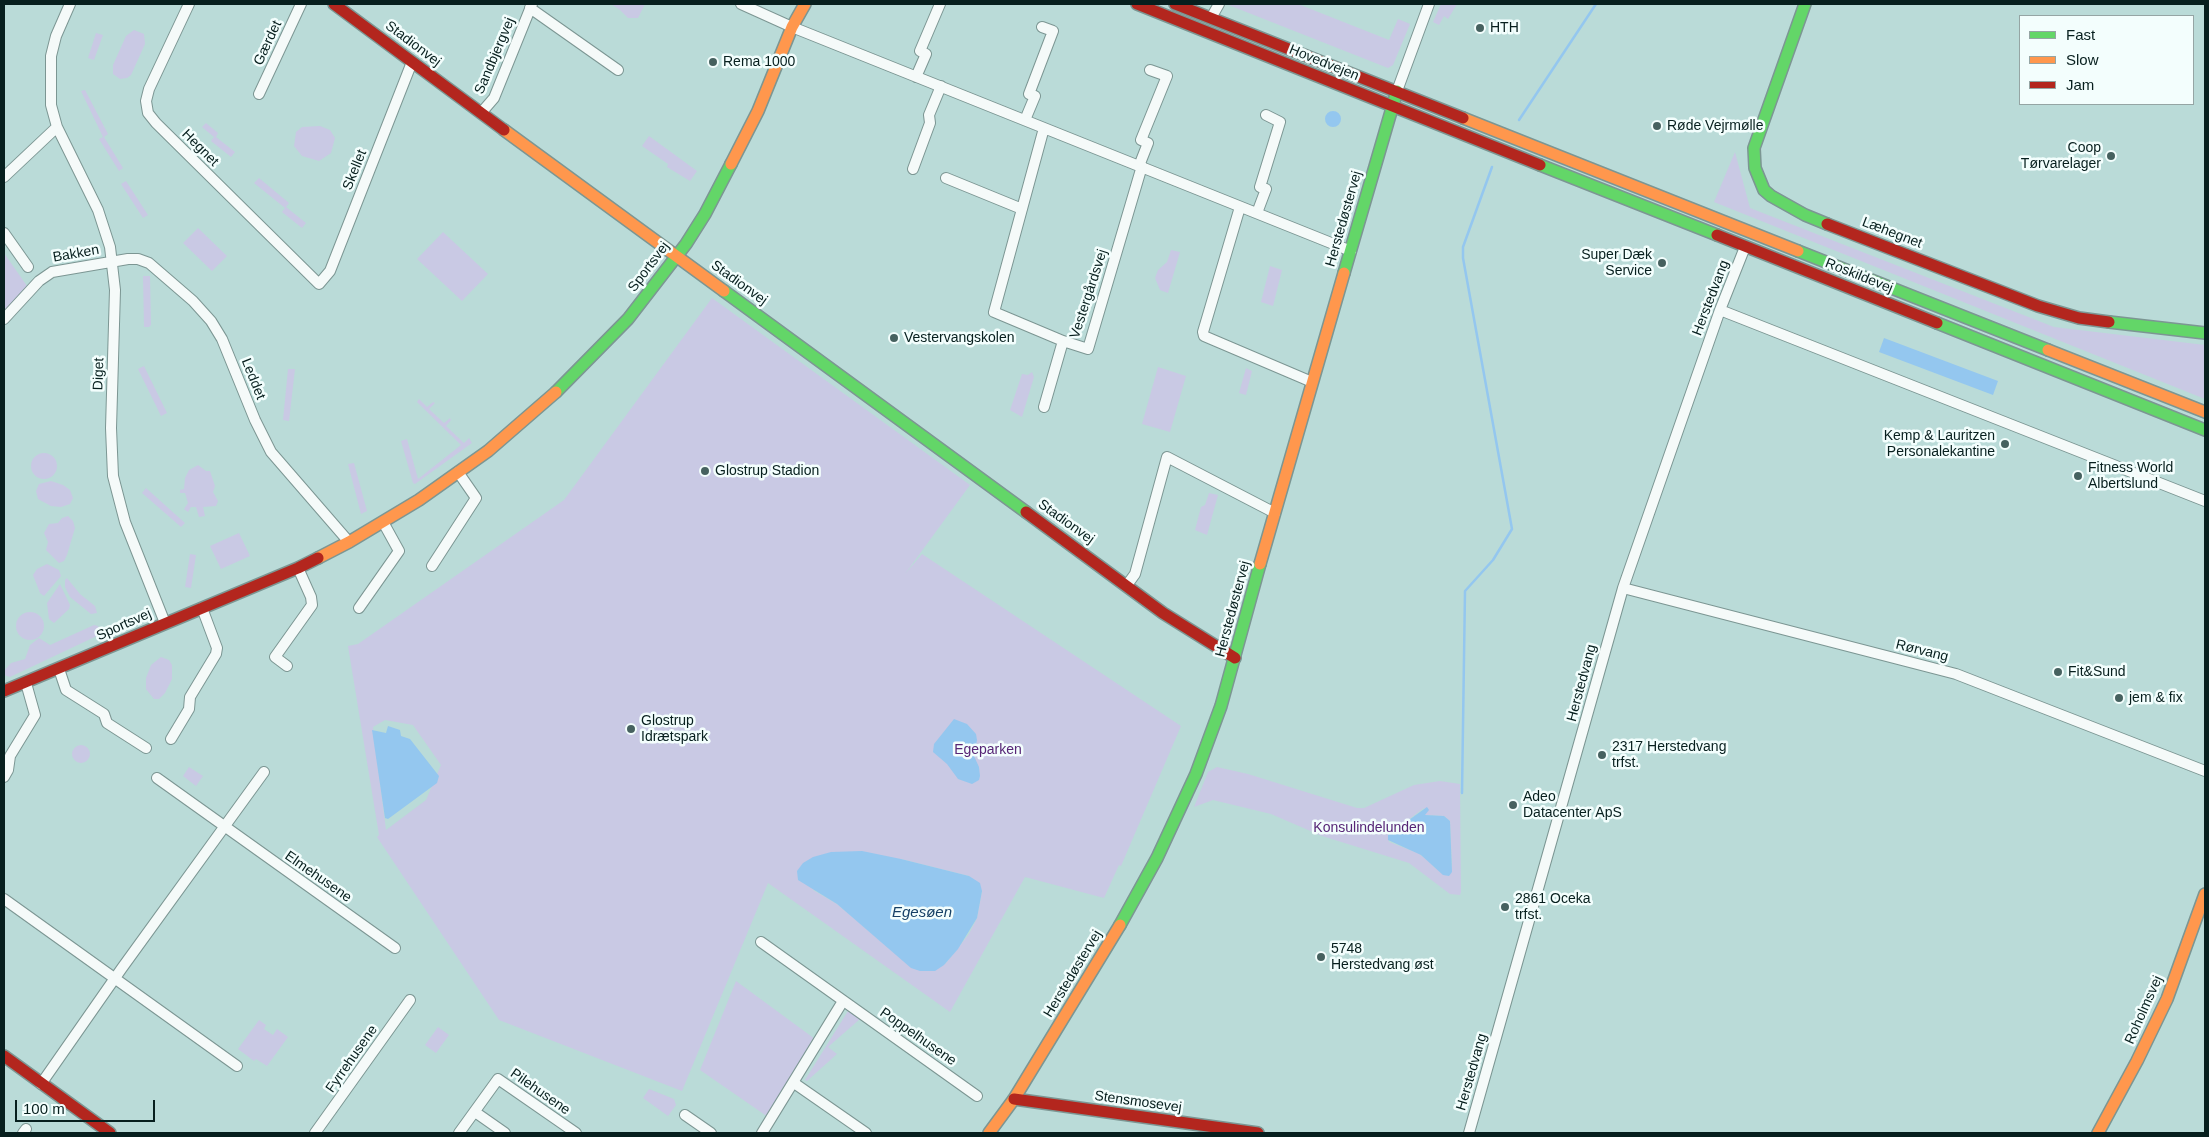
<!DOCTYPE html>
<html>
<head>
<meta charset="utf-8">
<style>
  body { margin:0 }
  #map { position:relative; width:2209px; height:1137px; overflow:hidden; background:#badbd8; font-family:Helvetica,sans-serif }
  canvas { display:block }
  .frame { position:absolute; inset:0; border:5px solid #071f1e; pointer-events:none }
  .legend { position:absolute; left:2019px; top:15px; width:175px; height:90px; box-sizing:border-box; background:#f3fefd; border:1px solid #95a5a4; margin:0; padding:6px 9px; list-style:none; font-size:15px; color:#071f1e }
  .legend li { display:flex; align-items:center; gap:10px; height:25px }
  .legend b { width:25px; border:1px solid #95a5a4 }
  .scale { position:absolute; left:15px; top:1100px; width:140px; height:22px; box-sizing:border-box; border:2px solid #071f1e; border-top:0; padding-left:6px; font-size:15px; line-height:18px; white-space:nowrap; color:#071f1e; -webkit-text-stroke:4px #f3fefd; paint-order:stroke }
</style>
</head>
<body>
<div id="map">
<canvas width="2209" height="1137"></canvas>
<div class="frame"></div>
<ul class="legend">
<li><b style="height:6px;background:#63d668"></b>Fast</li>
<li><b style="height:6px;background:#ff974d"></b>Slow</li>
<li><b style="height:6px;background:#b3261e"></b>Jam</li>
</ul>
<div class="scale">100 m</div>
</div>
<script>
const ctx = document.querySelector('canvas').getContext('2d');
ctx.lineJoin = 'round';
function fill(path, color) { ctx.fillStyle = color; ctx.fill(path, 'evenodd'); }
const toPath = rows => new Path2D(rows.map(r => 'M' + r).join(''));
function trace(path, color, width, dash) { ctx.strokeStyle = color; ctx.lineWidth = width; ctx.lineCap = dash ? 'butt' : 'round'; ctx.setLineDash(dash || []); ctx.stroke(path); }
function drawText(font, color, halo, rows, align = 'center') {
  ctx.font = font + ' Helvetica,sans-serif'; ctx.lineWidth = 5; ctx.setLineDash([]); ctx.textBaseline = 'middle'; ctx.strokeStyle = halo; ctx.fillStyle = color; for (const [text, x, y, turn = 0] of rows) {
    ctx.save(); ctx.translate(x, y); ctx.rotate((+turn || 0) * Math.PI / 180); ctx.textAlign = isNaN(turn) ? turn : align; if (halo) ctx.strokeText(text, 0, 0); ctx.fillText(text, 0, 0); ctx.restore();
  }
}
fill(toPath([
  [611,4,645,4,638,18,628,18,620,10],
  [1226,4,1298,4,1389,40,1398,19,1410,24,1393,65,1388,68],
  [1441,4,1457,4,1448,19,1444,16,1439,25,1433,22],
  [134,30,144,34,145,44,131,75,127,78,120,79,113,74,113,65,126,36],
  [96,33,103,35,94,60,88,58],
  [85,90,108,134,104,137,123,168,119,171,99,139,103,137,81,91],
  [206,123,218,133,216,137,235,152,231,157,211,141,214,137,202,127],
  [320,126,330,130,335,138,331,153,319,161,302,156,294,146,296,132,302,127],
  [649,136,697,171,690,181,667,167,668,164,642,146],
  [1735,152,1750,208,2054,327,2205,345,2205,399,1714,202],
  [259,178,289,203,286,207,306,223,302,228,282,212,285,208,254,183],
  [126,181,148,215,143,218,121,184],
  [198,228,227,256,212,271,183,243],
  [443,232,488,274,462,301,417,259],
  [1171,250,1180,252,1168,293,1160,290,1155,278,1158,270,1167,262],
  [4,253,27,286,4,312],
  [1270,266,1282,270,1273,306,1261,302],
  [143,276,150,276,151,325,149,327,144,327],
  [712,298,970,485,905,574,922,554,1181,726,1121,866,1119,865,1104,898,1025,877,950,1012,768,883,682,1091,499,1020,377,837,379,835,348,646,358,644,564,500],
  [385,720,413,725,441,765,426,800,386,830,373,727],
  [901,859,969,876,982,891,977,918,969,934,945,964,900,957,837,904,813,890],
  [144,366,167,413,161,416,138,369],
  [1158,367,1186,376,1170,432,1142,424],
  [1246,368,1252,371,1246,395,1239,393],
  [288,369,295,369,289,421,283,420],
  [1032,372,1034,377,1022,417,1010,410,1022,374,1028,375],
  [419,399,427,407,433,402,435,403,429,409,444,423,450,418,451,420,446,426,464,443,469,438,472,443,415,484,413,483,401,441,407,439,418,479,461,445,417,402],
  '31 466a13 13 0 1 1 26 0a13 13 0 1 1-26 0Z',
  [354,463,367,511,361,514,348,464],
  [198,465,206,471,210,471,215,486,213,492,218,501,216,506,203,507,205,516,199,517,196,507,191,507,188,512,184,509,188,503,185,493,180,493,180,490,184,489,185,478,189,470],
  [51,481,63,485,70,490,73,498,70,504,61,507,51,506,38,499,36,491,39,484],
  [146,488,185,523,181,527,142,493],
  [1209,493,1218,495,1207,535,1195,530,1201,507,1205,505],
  [68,516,73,521,75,528,67,555,64,561,59,563,46,550,48,542,44,533,49,524,58,523,62,518],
  [239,533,250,556,221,569,210,546],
  [190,554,196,555,191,588,185,587],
  [47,564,59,570,61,576,44,596,40,593,33,575,37,569],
  [67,578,80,594,95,606,97,613,91,614,70,597,65,587,65,580],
  [60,584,70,605,69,609,54,623,49,619,47,603],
  '16 626a14 14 0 1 1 28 0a14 14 0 1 1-28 0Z',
  [94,625,98,626,102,632,101,634,10,677,4,675,4,671,11,663,25,659,30,645,39,638,50,645],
  [161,657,169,660,172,665,172,679,165,693,159,699,154,699,146,689,146,678,151,665],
  '72 754a9 9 0 1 1 18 0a9 9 0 1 1-18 0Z',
  [189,767,203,776,196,786,183,776],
  [1217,767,1248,774,1357,808,1364,808,1414,785,1440,781,1460,784,1461,892,1460,895,1450,894,1409,863,1322,836,1271,814,1213,800,1194,807,1208,772],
  [1424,808,1424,815,1444,816,1450,821,1452,866,1435,868,1430,862,1418,853,1389,842,1388,835],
  [736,981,815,1039,768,1117,700,1070],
  [848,1011,860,1019,828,1047,837,1054,807,1081,805,1080],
  [259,1020,266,1025,264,1029,273,1035,277,1029,288,1037,267,1066,256,1059,254,1061,238,1049],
  [438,1027,449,1035,436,1053,425,1045],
  [649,1089,674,1099,676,1105,668,1116,643,1098]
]), '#c9c9e4');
fill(toPath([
  '1325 119a8 8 0 1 1 16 0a8 8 0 1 1-16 0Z',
  [1884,338,1998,381,1993,395,1879,352],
  [954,719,967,724,976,734,977,740,974,756,979,767,980,776,979,780,972,784,958,779,947,764,933,752,934,744],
  [388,726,400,730,401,736,410,739,439,776,437,783,388,819,385,818,372,730,386,733],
  [1427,807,1429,810,1425,815,1444,816,1450,821,1452,872,1449,876,1443,875,1421,855,1388,840,1388,835],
  [862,851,901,859,969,876,980,883,982,891,977,918,958,949,944,965,935,971,920,971,911,968,837,904,798,880,797,871,803,863,813,857,831,852]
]), '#94c7ef');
trace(toPath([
  [1519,120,1596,4],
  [1462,793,1465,591,1493,560,1512,529,1463,258,1463,247,1492,167]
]), '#94c7ef', 2.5);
const street = toPath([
  [70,4,56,36,51,56,51,105,57,127,98,210,110,247,115,290,111,428,113,476,125,522,165,623],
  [189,4,149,89,146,101,148,113,156,123,319,284,330,271,412,62],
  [741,4,792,27,1351,251],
  [530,8,618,70],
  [1211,18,1219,4],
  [916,77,926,54,920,51,940,4],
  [1397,91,1429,4],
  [259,94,301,4],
  [481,113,494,98,532,4],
  [1025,120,1035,96,1029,94,1053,31,1042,27],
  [1044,128,994,312,1063,341,1088,349,1142,166],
  [1139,166,1148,143,1141,140,1167,76,1150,70],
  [913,169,930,123,929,115,941,86],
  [4,177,57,127],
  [946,178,1022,209],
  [1240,207,1203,332,1204,336,1312,382],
  [1257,213,1266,189,1260,187,1280,122,1266,115],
  [4,233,28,267],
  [1720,310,2205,501],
  [4,319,39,281,52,272,128,259,138,259,149,263,193,301,211,321,222,339,255,420,271,452,349,542],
  [1044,407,1063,341],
  [432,566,476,498,458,472],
  [1127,585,1135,574,1167,457,1275,513],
  [1623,588,1956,674,2205,771],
  [359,608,399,551,383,522],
  [287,666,275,657,312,605,311,597,298,568],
  [59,669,66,690,104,714,107,723,146,748],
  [171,739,189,709,190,697,216,654,217,648,202,608],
  [4,777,8,770,10,756,35,715,26,683],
  [157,778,395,948],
  [4,899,237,1066],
  [761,942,977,1096],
  [794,1083,866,1133],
  [41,1084,122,968,264,772],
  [475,1112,505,1133],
  [685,1115,711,1133],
  [23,1133,26,1129],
  [315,1133,410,1000],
  [459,1133,498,1079,576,1133],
  [762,1133,843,1001],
  [1469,1133,1623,588,1720,310,1745,247]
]);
const fast = toPath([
  [1805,4,1754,148,1755,168,1764,190,1771,196,1805,215,1827,224],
  [1540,165,1717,235],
  [1798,251,2048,350],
  [1344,273,1397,91],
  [724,291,1026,512],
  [2109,322,2205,333],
  [1937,323,2205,430],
  [556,392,628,319,686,244,705,214,731,164],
  [1120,925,1157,858,1196,774,1221,706,1260,564]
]);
const slow = toPath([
  [1463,118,1798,251],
  [504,130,724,291],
  [731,164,758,111,792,27,805,4],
  [2048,350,2205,412],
  [318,558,349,542,419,500,488,451,556,392],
  [1260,564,1344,273],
  [989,1133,1014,1099,1120,925],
  [2098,1133,2137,1061,2167,999,2205,894]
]);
const jam = toPath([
  [334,4,504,130],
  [1137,4,1540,165],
  [1175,4,1463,118],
  [1827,224,2038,306,2079,318,2109,322],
  [1717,235,1937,323],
  [1026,512,1163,613,1235,658],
  [4,691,298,568,318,558],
  [4,1056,110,1133],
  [1014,1099,1258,1133]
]);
trace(street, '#7c9693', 12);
trace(fast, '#7c9693', 14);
trace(slow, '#7c9693', 14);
trace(jam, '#7c9693', 14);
trace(street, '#f5faf9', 10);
trace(fast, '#63d668', 11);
trace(slow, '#ff974d', 11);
trace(jam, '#b3261e', 11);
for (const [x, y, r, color] of [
  [1480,28,5,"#46615f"],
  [713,62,5,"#46615f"],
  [1657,126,5,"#46615f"],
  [2111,156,5,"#46615f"],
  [1662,263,5,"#46615f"],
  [894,338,5,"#46615f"],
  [2005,444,5,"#46615f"],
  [705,471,5,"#46615f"],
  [2078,476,5,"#46615f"],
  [2058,672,5,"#46615f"],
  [2119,698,5,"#46615f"],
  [631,729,5,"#46615f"],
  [1602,755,5,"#46615f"],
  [1513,805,5,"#46615f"],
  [1505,907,5,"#46615f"],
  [1321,957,5,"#46615f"]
]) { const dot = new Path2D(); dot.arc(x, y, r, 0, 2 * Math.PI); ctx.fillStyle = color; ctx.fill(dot); trace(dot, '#f3fefd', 2); }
drawText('14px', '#071f1e', '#f3fefd', [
  ["HTH",1490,28],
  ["Rema 1000",723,62],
  ["Røde Vejrmølle",1667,126],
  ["Coop",2101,148,"right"],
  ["Tørvarelager",2101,164,"right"],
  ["Super Dæk",1652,255,"right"],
  ["Service",1652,271,"right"],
  ["Vestervangskolen",904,338],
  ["Kemp & Lauritzen",1995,436,"right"],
  ["Personalekantine",1995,452,"right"],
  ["Fitness World",2088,468],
  ["Albertslund",2088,484],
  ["Glostrup Stadion",715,471],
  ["Fit&Sund",2068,672],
  ["jem & fix",2129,698],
  ["Glostrup",641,721],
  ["Idrætspark",641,737],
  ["2317 Herstedvang",1612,747],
  ["trfst.",1612,763],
  ["Adeo",1523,797],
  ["Datacenter ApS",1523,813],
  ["2861 Oceka",1515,899],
  ["trfst.",1515,915],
  ["5748",1331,949],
  ["Herstedvang øst",1331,965]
], 'left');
drawText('14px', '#071f1e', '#f3fefd', [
  ["Gærdet",268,43,-65],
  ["Stadionvej",413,44,37],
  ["Sandbjergvej",495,56,-67],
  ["Hovedvejen",1324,63,22],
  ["Hegnet",200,148,45],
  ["Skellet",355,170,-68],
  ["Herstedøstervej",1344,219,-74],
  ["Læhegnet",1892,233,21],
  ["Bakken",76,254,-10],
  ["Sportsvej",649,267,-53],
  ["Roskildevej",1859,276,22],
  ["Stadionvej",739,283,36],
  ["Vestergårdsvej",1089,294,-72],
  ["Herstedvang",1711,298,-69],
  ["Diget",99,374,-88],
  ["Leddet",253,379,68],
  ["Stadionvej",1066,522,36],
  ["Herstedøstervej",1233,609,-75],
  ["Sportsvej",124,625,-24],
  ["Rørvang",1922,651,14],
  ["Herstedvang",1582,683,-75],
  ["Elmehusene",318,877,35],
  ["Herstedøstervej",1073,974,-59],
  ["Roholmsvej",2144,1010,-66],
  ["Poppelhusene",918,1037,35],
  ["Fyrrehusene",352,1059,-55],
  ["Herstedvang",1472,1072,-74],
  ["Pilehusene",540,1092,35],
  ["Stensmosevej",1138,1102,8]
]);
drawText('14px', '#572676', '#f3fefd', [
  ["Egeparken",988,750],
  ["Konsulindelunden",1369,828]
]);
drawText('italic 15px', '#164066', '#f3fefd', [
  ["Egesøen",922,913]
]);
</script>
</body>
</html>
